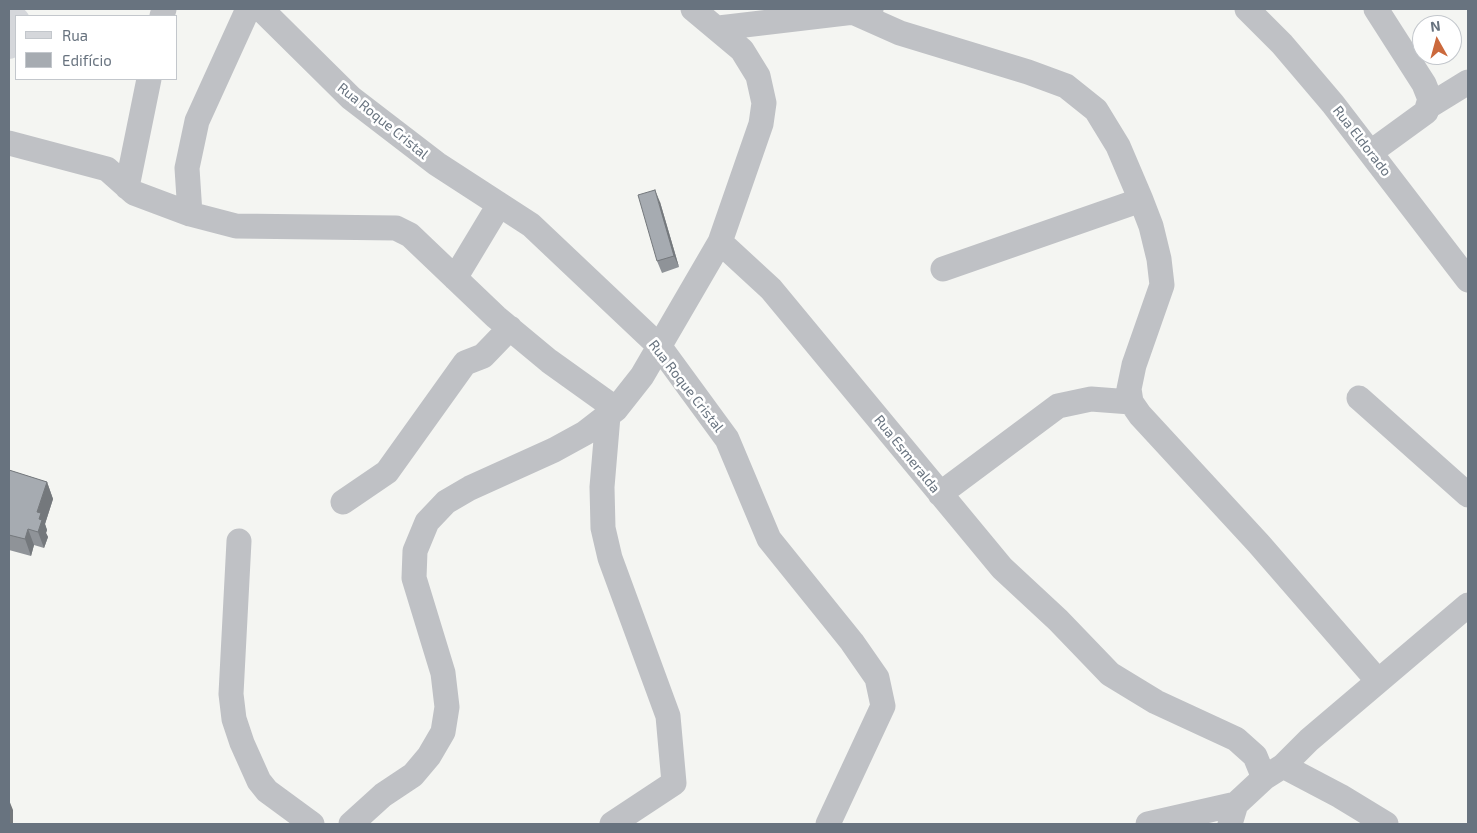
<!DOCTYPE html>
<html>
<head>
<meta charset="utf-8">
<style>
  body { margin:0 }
  #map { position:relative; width:1477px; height:833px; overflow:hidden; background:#f4f5f2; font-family:"Exo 2",sans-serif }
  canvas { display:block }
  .frame { position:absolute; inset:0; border:10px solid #68737f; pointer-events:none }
  .legend { position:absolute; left:15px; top:15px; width:162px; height:65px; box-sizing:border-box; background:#fff; border:1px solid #c3c7cc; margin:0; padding:6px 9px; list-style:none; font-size:15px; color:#68737f }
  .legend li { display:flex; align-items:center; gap:10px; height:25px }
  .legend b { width:25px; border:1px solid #c3c7cc }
  .north { position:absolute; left:1412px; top:15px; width:50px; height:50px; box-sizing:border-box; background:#fff; border:1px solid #c3c7cc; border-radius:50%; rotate:353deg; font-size:14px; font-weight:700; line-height:20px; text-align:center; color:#68737f }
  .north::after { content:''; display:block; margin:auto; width:18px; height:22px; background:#cb693c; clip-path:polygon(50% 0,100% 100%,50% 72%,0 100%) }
</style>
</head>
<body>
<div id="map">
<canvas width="1477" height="833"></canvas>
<div class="frame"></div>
<ul class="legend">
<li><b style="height:6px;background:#d5d7db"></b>Rua</li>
<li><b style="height:14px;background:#a6abb1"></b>Edifício</li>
</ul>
<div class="north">N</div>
</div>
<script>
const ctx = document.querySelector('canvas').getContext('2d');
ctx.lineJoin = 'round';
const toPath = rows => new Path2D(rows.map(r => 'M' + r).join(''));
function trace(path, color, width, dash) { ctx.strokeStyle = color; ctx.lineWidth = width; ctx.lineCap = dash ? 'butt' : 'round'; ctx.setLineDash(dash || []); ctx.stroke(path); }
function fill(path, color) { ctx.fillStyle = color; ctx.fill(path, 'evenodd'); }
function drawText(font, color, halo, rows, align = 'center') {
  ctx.font = font + ' "Exo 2",sans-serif'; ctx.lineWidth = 5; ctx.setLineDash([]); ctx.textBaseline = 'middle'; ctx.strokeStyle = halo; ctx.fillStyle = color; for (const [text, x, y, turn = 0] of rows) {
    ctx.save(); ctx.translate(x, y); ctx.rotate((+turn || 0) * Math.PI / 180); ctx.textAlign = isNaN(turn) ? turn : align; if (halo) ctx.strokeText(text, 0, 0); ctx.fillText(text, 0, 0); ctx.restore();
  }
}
trace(toPath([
  [261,9,351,98,437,164,531,225,659,346,727,439,769,539,852,642,877,678,883,706,828,824],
  [693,9,742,50,758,76,764,103,761,124,720,242,771,289,1002,568,1058,620,1110,674,1156,702,1236,739,1255,756,1264,778,1236,804,1230,824],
  [854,9,855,13,900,33,1028,72,1066,86,1096,110,1118,146,1141,200,1151,226,1159,259,1162,285,1134,365,1129,389,1131,402,1140,415,1259,544,1378,681],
  [1247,9,1282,44,1333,104,1468,280],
  [162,16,164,9],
  [719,28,871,10],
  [1429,106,1468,82],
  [9,143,107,169,134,193,190,214,236,226,396,228,410,235,496,317,549,361,616,409],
  [1371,152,1426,112,1430,99,1424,84,1376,9],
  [127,187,149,79],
  [190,214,187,168,197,121,248,9],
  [943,269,1141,200],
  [455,278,499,205],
  [1359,398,1468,495],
  [608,416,602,487,603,528,610,558,668,716,674,783,612,824],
  [940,494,1058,406,1091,399,1131,402],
  [343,502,387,472,465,363,483,356,510,328],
  [239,541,231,694,234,719,242,743,259,781,267,791,312,824],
  [1283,766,1340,796,1386,824],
  [1264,778,1283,766,1309,740,1468,605],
  [351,824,383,795,413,775,429,756,443,732,447,707,443,673,414,578,415,551,427,522,446,502,470,488,554,450,585,433,616,409,642,376,720,242],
  [1148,824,1236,804]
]), '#bfc1c5', 25);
trace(toPath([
  [9,45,16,21]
]), '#d5d7db', 28);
fill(toPath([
  [660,202,679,267,662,273,657,261],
  [9,470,47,482,53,499,45,524,47,530,46,533,48,537,44,548,34,545,31,556,9,550]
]), '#8f9398');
fill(toPath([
  [655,190,660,202,679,267,674,256],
  [47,482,53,499,45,524,47,530,46,533,48,537,44,548,38,532,37,512],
  [28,529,34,545,31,556,25,539],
  [9,800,13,810,13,824,9,824]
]), '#74787c');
const building = toPath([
  [655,190,674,256,657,261,638,195,655,190],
  [9,470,47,482,37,512,41,513,39,519,42,520,38,532,28,529,25,539,9,535,9,470]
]);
fill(building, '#a6abb1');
trace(building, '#74787c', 1);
drawText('14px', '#68737f', '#fff', [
  ["Rua Roque Cristal",383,121,39],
  ["Rua Eldorado",1362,141,52],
  ["Rua Roque Cristal",686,386,52],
  ["Rua Esmeralda",907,454,51]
]);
</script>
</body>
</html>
